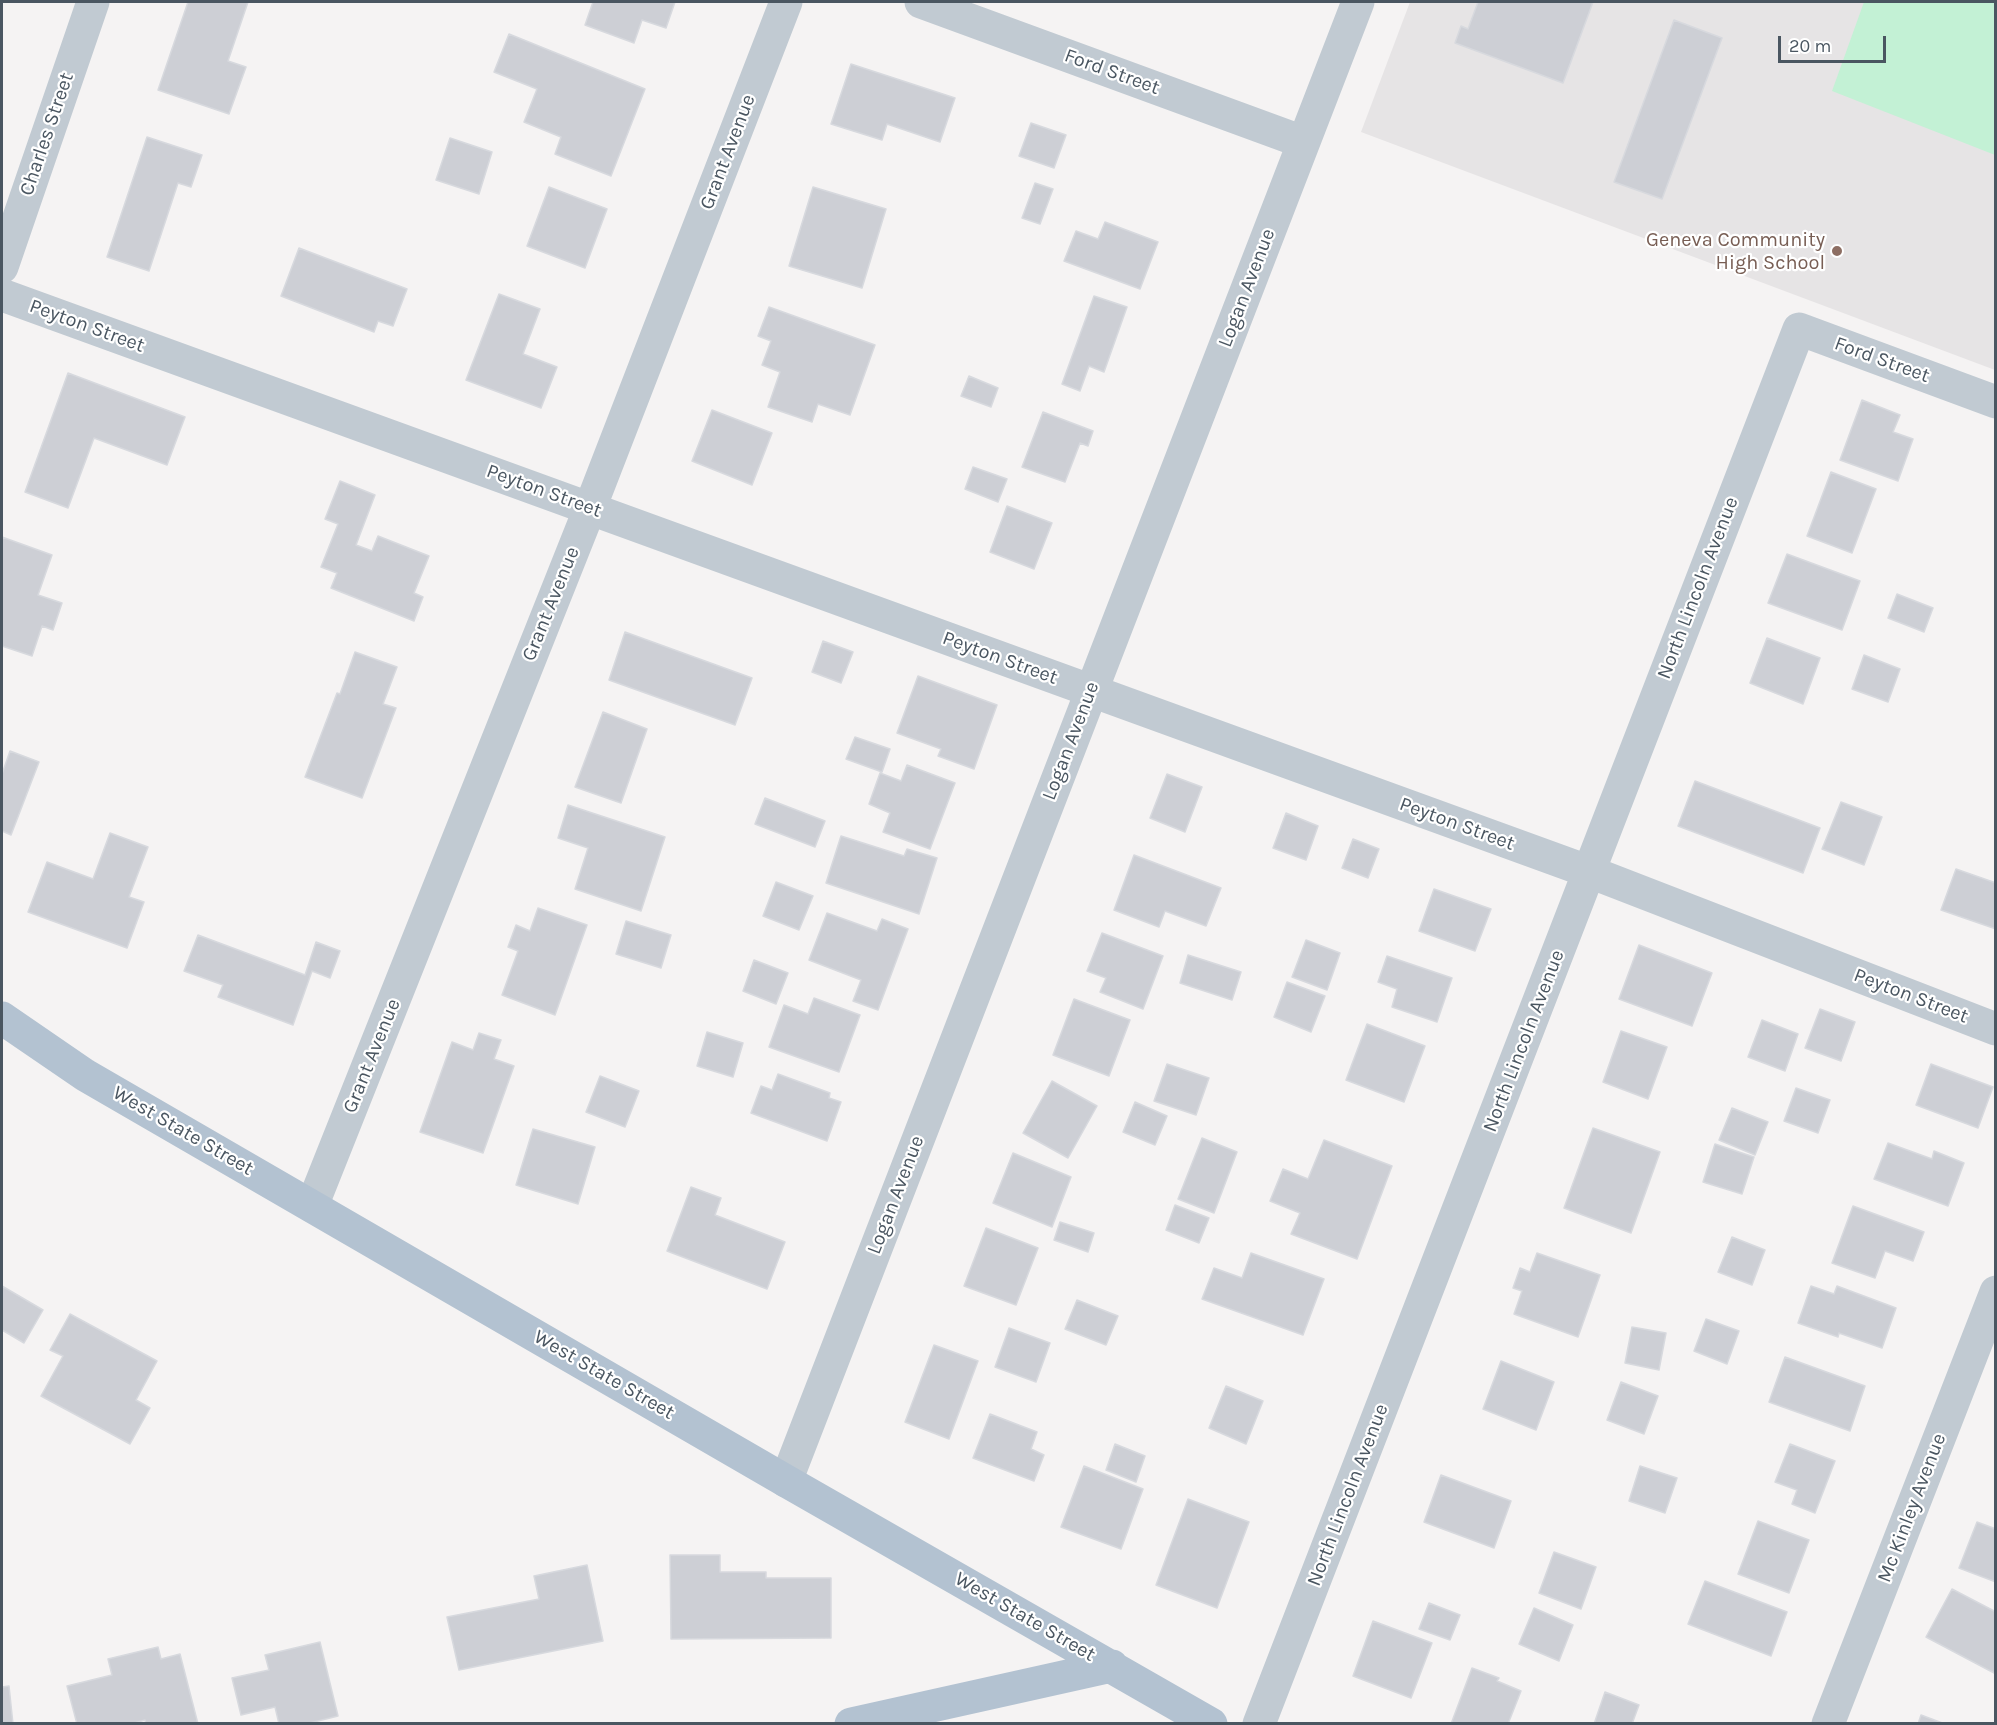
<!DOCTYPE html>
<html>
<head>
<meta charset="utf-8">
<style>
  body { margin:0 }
  #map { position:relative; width:1997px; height:1725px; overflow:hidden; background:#f5f3f3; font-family:Karla,sans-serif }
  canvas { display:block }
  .frame { position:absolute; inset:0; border:3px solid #4a5661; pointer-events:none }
  .scale { position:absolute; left:1778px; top:36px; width:108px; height:27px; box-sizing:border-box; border:3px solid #4a5661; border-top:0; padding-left:8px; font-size:18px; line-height:21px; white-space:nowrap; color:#4a5661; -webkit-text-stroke:4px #fff; paint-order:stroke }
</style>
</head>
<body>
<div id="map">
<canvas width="1997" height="1725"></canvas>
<div class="frame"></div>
<div class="scale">20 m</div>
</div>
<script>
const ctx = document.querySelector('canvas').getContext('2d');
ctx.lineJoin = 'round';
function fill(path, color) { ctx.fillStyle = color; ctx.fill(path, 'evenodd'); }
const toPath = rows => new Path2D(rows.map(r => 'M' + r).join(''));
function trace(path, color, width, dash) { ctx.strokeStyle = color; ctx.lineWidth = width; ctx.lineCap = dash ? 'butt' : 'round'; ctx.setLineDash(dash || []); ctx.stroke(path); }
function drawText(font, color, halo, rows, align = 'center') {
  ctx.font = font + ' Karla,sans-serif'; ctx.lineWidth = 4.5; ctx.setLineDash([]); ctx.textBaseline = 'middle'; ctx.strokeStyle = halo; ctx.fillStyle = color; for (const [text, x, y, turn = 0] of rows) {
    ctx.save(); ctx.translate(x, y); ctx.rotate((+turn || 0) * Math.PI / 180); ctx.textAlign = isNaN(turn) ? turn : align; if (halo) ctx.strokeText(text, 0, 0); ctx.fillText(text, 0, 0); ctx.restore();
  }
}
fill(toPath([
  [1410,2,1995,2,1995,370,1361,132]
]), '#e6e4e5');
fill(toPath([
  [1864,2,1995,2,1995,155,1832,91]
]), '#c3f1d5');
const building = toPath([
  [188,2,248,2,228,61,246,67,229,114,158,90,188,2],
  [593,2,675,2,666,28,642,20,634,43,585,25,593,2],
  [1478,2,1593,2,1563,83,1455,43,1461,26,1468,29,1478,2],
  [1674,20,1722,38,1662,199,1614,182,1674,20],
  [509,34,645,89,611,176,555,154,561,137,524,122,537,89,494,72,509,34],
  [851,64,955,98,940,142,887,124,882,140,831,124,851,64],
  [1031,123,1066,135,1054,168,1019,156,1031,123],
  [147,137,202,155,191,187,178,183,149,271,107,257,147,137],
  [450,138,492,152,479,194,436,180,450,138],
  [1035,183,1053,189,1040,224,1022,218,1035,183],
  [549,187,607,209,585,268,527,246,549,187],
  [813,187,886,209,862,288,789,266,813,187],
  [1105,222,1158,242,1140,289,1064,261,1076,231,1098,239,1105,222],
  [299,248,407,289,393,326,378,321,374,332,281,296,299,248],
  [499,294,540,309,523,354,557,367,541,408,466,380,499,294],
  [1094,296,1127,307,1104,372,1089,366,1080,391,1062,384,1094,296],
  [769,307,875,345,850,415,818,404,812,422,768,407,780,372,762,365,771,341,758,336,769,307],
  [68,373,185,417,167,465,94,438,68,508,25,492,68,373],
  [969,376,998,388,991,407,961,396,969,376],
  [1862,400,1900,415,1893,432,1913,439,1898,481,1840,460,1862,400],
  [712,410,772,433,752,485,692,461,712,410],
  [1043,412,1093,431,1088,446,1080,443,1065,482,1022,467,1043,412],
  [973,467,1007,479,998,502,965,489,973,467],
  [1831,472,1876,489,1852,553,1807,536,1831,472],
  [340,481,375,495,356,545,372,551,378,536,429,556,414,593,423,597,414,621,331,588,337,573,321,567,338,524,325,519,340,481],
  [1007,506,1052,523,1034,569,990,552,1007,506],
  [2,537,52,555,38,595,62,603,53,630,42,626,32,656,2,646,2,537],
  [1787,554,1860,581,1842,630,1768,603,1787,554],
  [1897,594,1933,608,1924,632,1888,618,1897,594],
  [625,632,752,678,735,725,609,680,625,632],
  [1767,638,1820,658,1803,704,1750,683,1767,638],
  [823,641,853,652,841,683,812,672,823,641],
  [355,652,397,667,383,704,396,708,362,798,305,777,337,693,340,694,355,652],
  [1864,655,1900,669,1888,702,1852,689,1864,655],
  [918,676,997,705,974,769,938,756,941,749,897,733,918,676],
  [603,712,647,729,621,803,575,787,603,712],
  [855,737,890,749,882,772,846,759,855,737],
  [10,751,39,762,11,835,2,831,2,774,10,751],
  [907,765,955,783,930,849,883,832,890,813,869,804,880,773,901,781,907,765],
  [1167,774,1202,787,1185,832,1150,818,1167,774],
  [1695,781,1820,828,1803,873,1678,826,1695,781],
  [765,798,825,821,815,847,755,824,765,798],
  [1841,802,1882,817,1864,865,1822,849,1841,802],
  [568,805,665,837,641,911,575,889,588,848,558,838,568,805],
  [1286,813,1318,826,1306,860,1273,848,1286,813],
  [110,833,148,847,129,897,144,902,127,948,28,912,47,862,93,879,110,833],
  [841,836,904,856,907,849,937,858,919,914,826,883,841,836],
  [1353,839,1379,849,1368,878,1342,868,1353,839],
  [1134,855,1221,888,1206,926,1165,911,1159,927,1114,910,1134,855],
  [1956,869,1996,883,1996,929,1941,910,1956,869],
  [776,882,813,896,799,930,763,916,776,882],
  [1434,889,1491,909,1475,951,1419,931,1434,889],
  [538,908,587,925,555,1015,502,995,518,951,508,947,516,925,530,931,538,908],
  [827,913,877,931,882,919,908,929,878,1010,853,1001,861,980,809,960,827,913],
  [626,921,671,935,661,968,616,954,626,921],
  [1102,933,1163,956,1143,1009,1100,992,1106,978,1087,971,1102,933],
  [198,935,305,975,316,942,340,951,330,978,312,971,293,1025,218,997,223,985,184,971,198,935],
  [1306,940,1340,953,1327,990,1292,977,1306,940],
  [1639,945,1712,973,1692,1026,1619,999,1639,945],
  [1188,955,1241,972,1232,1000,1180,983,1188,955],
  [1387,956,1452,978,1437,1022,1392,1007,1397,989,1378,982,1387,956],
  [754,960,788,973,776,1004,743,991,754,960],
  [1287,982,1325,996,1311,1032,1274,1017,1287,982],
  [814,998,860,1015,839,1072,769,1047,784,1005,808,1014,814,998],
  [1074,999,1130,1020,1109,1076,1053,1055,1074,999],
  [1820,1009,1855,1022,1841,1061,1805,1048,1820,1009],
  [1762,1020,1798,1034,1785,1071,1748,1057,1762,1020],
  [1367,1024,1425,1046,1404,1102,1346,1080,1367,1024],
  [1621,1031,1667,1047,1648,1099,1603,1082,1621,1031],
  [707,1032,743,1043,733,1077,697,1066,707,1032],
  [479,1033,501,1040,494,1059,514,1066,483,1153,420,1132,452,1042,473,1050,479,1033],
  [1167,1064,1209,1078,1196,1115,1154,1101,1167,1064],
  [1931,1064,1993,1087,1978,1128,1916,1105,1931,1064],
  [778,1074,830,1093,829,1098,841,1102,827,1141,751,1113,761,1086,772,1090,778,1074],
  [600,1076,639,1091,625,1127,586,1112,600,1076],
  [1052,1081,1097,1106,1068,1158,1023,1133,1052,1081],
  [1796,1088,1830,1100,1818,1133,1784,1121,1796,1088],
  [1135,1102,1167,1116,1155,1145,1123,1132,1135,1102],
  [1732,1108,1768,1122,1755,1155,1719,1140,1732,1108],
  [1593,1128,1660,1152,1631,1233,1564,1208,1593,1128],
  [533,1129,595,1147,578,1204,516,1185,533,1129],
  [1202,1138,1237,1152,1214,1213,1178,1199,1202,1138],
  [1324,1140,1392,1166,1357,1259,1291,1234,1300,1213,1270,1201,1283,1169,1308,1179,1324,1140],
  [1888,1143,1932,1159,1934,1151,1964,1163,1948,1206,1874,1179,1888,1143],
  [1715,1144,1754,1157,1742,1194,1703,1182,1715,1144],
  [1013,1153,1071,1177,1052,1227,993,1203,1013,1153],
  [691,1187,721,1198,715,1215,785,1242,767,1289,667,1251,691,1187],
  [1175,1205,1209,1218,1199,1243,1166,1230,1175,1205],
  [1853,1206,1924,1232,1913,1261,1885,1251,1875,1278,1832,1263,1853,1206],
  [1060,1222,1094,1233,1088,1252,1054,1240,1060,1222],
  [986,1228,1038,1248,1016,1305,964,1286,986,1228],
  [1732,1237,1765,1250,1752,1285,1718,1272,1732,1237],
  [1251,1253,1324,1279,1303,1335,1202,1299,1214,1268,1242,1278,1251,1253],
  [1537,1253,1600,1275,1578,1337,1514,1314,1522,1291,1513,1288,1520,1268,1530,1272,1537,1253],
  [2,1286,43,1310,24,1343,2,1330,2,1286],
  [1811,1286,1834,1294,1837,1286,1896,1308,1882,1348,1839,1333,1838,1337,1798,1323,1811,1286],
  [1077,1300,1118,1316,1106,1345,1065,1329,1077,1300],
  [70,1314,157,1361,136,1400,150,1408,130,1444,41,1396,63,1356,50,1350,70,1314],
  [1706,1319,1739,1331,1727,1364,1694,1351,1706,1319],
  [1632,1327,1666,1333,1659,1370,1625,1363,1632,1327],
  [1009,1328,1050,1343,1036,1382,995,1367,1009,1328],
  [934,1345,978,1361,949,1439,905,1422,934,1345],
  [1785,1357,1865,1386,1850,1431,1769,1402,1785,1357],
  [1501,1361,1554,1382,1536,1430,1483,1409,1501,1361],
  [1621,1382,1658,1396,1644,1434,1607,1420,1621,1382],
  [1226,1386,1263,1401,1246,1444,1209,1428,1226,1386],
  [990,1414,1037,1432,1031,1449,1044,1455,1034,1481,973,1458,990,1414],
  [1115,1444,1145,1456,1136,1482,1106,1470,1115,1444],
  [1790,1444,1835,1461,1815,1513,1792,1504,1797,1490,1775,1482,1790,1444],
  [1084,1466,1143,1489,1121,1549,1061,1527,1084,1466],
  [1640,1466,1677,1478,1665,1513,1629,1501,1640,1466],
  [1441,1475,1511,1501,1494,1548,1424,1522,1441,1475],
  [1188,1499,1249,1522,1217,1608,1156,1585,1188,1499],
  [1758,1521,1809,1540,1789,1593,1738,1574,1758,1521],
  [1977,1522,1996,1529,1996,1582,1959,1568,1977,1522],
  [1554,1552,1596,1567,1581,1609,1539,1593,1554,1552],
  [670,1555,720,1555,720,1572,766,1572,766,1578,831,1578,831,1638,671,1639,670,1555],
  [587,1565,603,1641,459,1670,447,1617,539,1599,534,1576,587,1565],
  [1705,1581,1787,1612,1771,1656,1688,1624,1705,1581],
  [1952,1589,1996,1612,1996,1674,1926,1637,1952,1589],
  [1429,1603,1460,1615,1450,1640,1419,1629,1429,1603],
  [1534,1608,1573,1625,1559,1661,1519,1644,1534,1608],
  [1373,1621,1432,1643,1411,1698,1353,1676,1373,1621],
  [320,1642,338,1716,306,1724,279,1724,275,1707,241,1715,232,1678,269,1670,265,1655,320,1642],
  [158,1647,161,1659,180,1654,198,1724,146,1724,145,1720,131,1724,77,1724,67,1686,112,1675,108,1659,158,1647],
  [1472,1668,1499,1678,1497,1681,1521,1691,1508,1724,1451,1724,1472,1668],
  [9,1686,13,1724,2,1724,2,1687,9,1686],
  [1605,1692,1639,1705,1632,1724,1594,1724,1605,1692],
  [1921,1715,1945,1724,1918,1724,1921,1715]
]);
fill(building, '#cdcfd5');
trace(building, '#d7d9de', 1.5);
trace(toPath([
  [921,2,1303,142],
  [2,267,93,2],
  [2,295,1590,872,1996,1029],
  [312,1206,590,508,786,2],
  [786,1481,1358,2],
  [1259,1724,1799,329,1996,402],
  [1828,1724,1996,1292]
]), '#c1cad2', 33);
trace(toPath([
  [2,1018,85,1075,786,1481,1211,1724],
  [851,1724,1112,1666]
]), '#b3c2d1', 33);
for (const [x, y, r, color] of [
  [1837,251,6,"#8d6e63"]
]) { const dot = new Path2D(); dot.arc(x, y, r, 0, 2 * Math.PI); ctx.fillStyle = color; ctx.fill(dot); trace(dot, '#fff', 2); }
drawText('20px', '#4a5661', '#fff', [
  ["Ford Street",1112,72,20],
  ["Charles Street",47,134,-71],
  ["Grant Avenue",728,152,-69],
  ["Logan Avenue",1247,288,-69],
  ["Peyton Street",87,326,20],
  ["Ford Street",1882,360,20],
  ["Peyton Street",544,491,20],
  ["North Lincoln Avenue",1698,588,-69],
  ["Grant Avenue",551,604,-68],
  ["Peyton Street",1000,658,20],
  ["Logan Avenue",1071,741,-69],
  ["Peyton Street",1457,824,20],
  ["Peyton Street",1911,996,21],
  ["North Lincoln Avenue",1524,1041,-69],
  ["Grant Avenue",372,1056,-68],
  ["West State Street",183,1131,30],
  ["Logan Avenue",896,1195,-69],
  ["West State Street",604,1375,30],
  ["North Lincoln Avenue",1348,1495,-69],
  ["Mc Kinley Avenue",1912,1508,-69],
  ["West State Street",1025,1617,30]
]);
drawText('20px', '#785e54', '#fff', [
  ["Geneva Community",1825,240],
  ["High School",1825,263]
], 'right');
</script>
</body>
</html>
